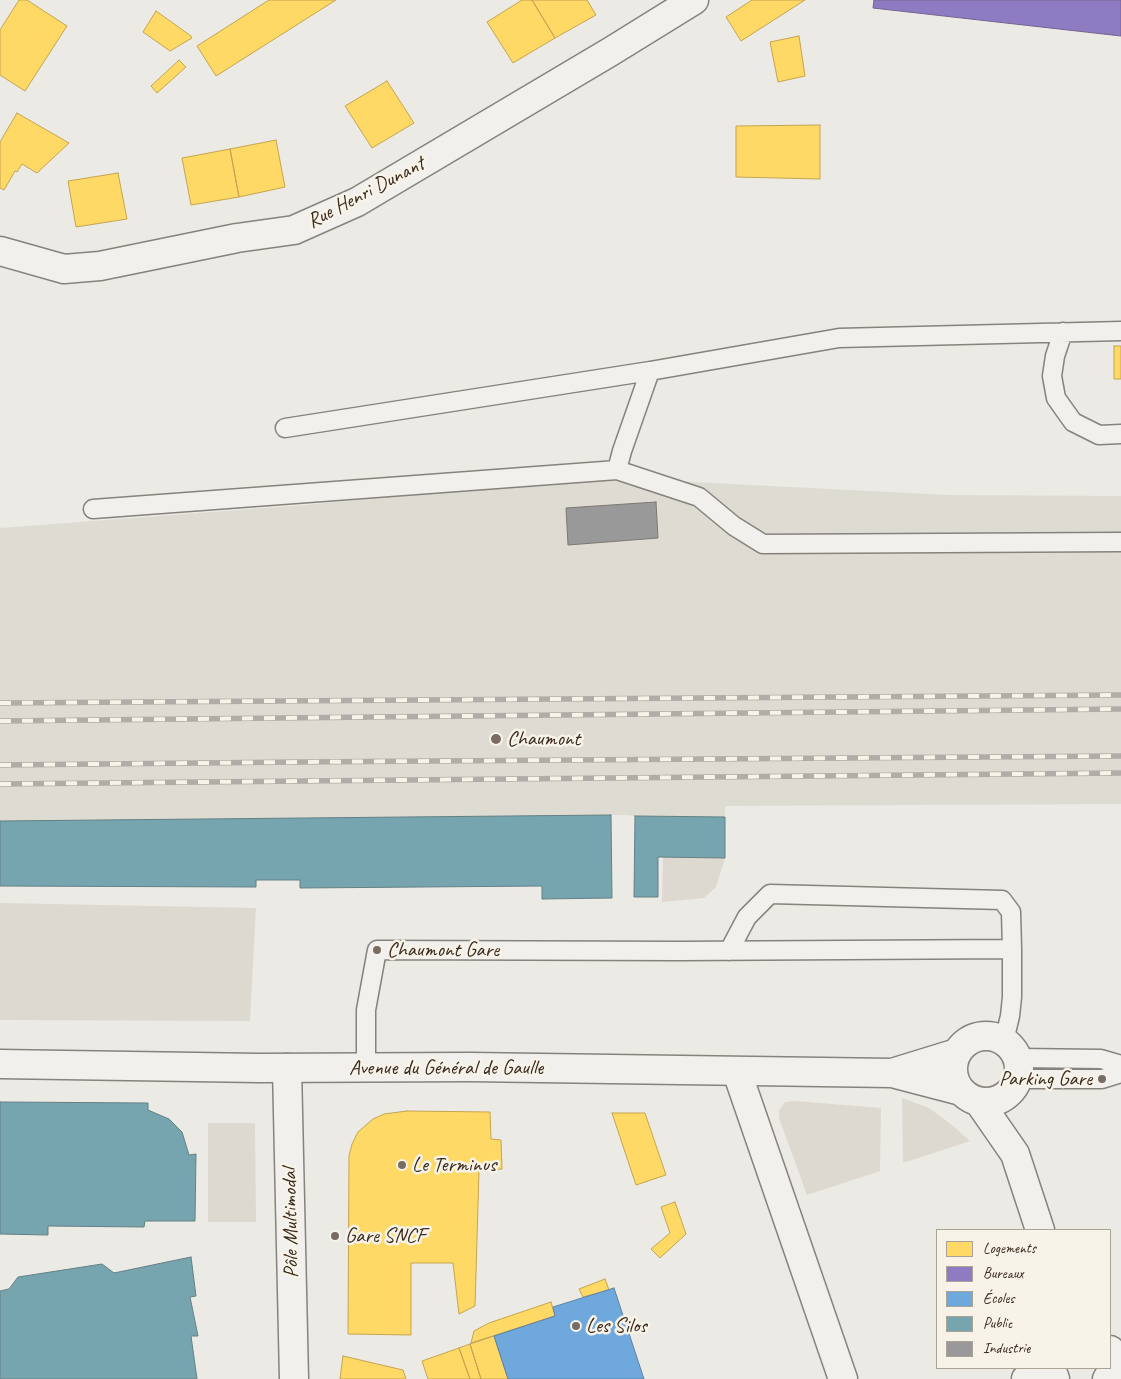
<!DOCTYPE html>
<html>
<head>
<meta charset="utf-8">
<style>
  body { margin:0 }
  #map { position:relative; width:1121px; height:1379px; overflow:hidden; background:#eceae4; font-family:Caveat,sans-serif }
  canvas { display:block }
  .legend { position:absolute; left:936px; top:1229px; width:175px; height:140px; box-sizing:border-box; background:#f7f3e8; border:1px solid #aca397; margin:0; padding:6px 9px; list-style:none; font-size:15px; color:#3b2a1e }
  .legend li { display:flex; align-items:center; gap:10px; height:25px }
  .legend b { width:25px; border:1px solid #aca397 }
</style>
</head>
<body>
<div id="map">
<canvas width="1121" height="1379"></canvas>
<ul class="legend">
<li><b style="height:14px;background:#ffd966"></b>Logements</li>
<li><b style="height:14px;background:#8e7cc3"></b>Bureaux</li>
<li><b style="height:14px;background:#6fa8dc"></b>Écoles</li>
<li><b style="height:14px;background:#76a5af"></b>Public</li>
<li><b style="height:14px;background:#999"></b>Industrie</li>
</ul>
</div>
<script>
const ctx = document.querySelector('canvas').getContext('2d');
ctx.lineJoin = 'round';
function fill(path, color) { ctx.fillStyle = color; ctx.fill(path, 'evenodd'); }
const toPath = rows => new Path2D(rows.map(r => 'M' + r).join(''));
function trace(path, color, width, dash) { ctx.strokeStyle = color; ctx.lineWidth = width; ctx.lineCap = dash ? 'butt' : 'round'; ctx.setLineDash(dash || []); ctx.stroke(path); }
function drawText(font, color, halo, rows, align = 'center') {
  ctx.font = font + ' Caveat,sans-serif'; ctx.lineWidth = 5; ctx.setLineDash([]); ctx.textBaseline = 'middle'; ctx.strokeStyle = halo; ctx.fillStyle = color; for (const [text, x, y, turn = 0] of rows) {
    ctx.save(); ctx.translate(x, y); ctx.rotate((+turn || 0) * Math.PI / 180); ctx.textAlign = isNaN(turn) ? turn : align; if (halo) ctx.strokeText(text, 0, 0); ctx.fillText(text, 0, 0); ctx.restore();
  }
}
fill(toPath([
  [593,477,949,495,1121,496,1121,804,725,806,725,858,658,857,658,897,634,897,635,816,624,815,611,815,542,886,300,888,300,880,257,880,256,887,0,886,0,528,305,505]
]), '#dedbd2');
fill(toPath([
  [663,857,725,858,716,887,704,898,662,902],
  [0,903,256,908,250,1021,0,1020],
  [902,1098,929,1108,952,1125,970,1141,903,1163],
  [796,1101,881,1108,880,1171,807,1195,779,1118,779,1110,785,1102],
  [208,1123,255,1123,256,1222,208,1222]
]), '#ddd9d0');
const homes = toPath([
  [19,0,27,0,67,26,25,91,0,75,0,30,19,0],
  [269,0,336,0,216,76,197,46,269,0],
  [522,0,532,0,555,38,513,63,487,22,522,0],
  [532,0,587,0,596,15,555,38,532,0],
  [752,0,805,0,741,41,726,17,752,0],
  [156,11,191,36,192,38,170,51,143,32,156,11],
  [799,36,805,76,778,82,770,42,799,36],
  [179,60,186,67,157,93,151,86,179,60],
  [387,81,414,123,372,148,345,106,387,81],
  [17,113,69,143,37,173,22,164,17,172,15,171,4,190,0,188,0,142,17,113],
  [820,125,820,179,736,177,736,126,820,125],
  [276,140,285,187,239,197,230,149,276,140],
  [230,149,239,197,191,205,182,158,230,149],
  [118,173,127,219,76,227,68,181,118,173],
  [1114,346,1121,346,1121,379,1114,379,1114,346],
  [407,1111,490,1112,491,1139,501,1140,502,1169,479,1171,475,1306,459,1314,453,1263,411,1263,411,1335,348,1334,349,1156,352,1144,358,1132,373,1119,384,1114,407,1111],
  [612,1113,645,1113,666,1175,636,1185,612,1113],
  [675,1202,686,1234,660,1258,651,1249,670,1233,661,1207,675,1202],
  [605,1279,609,1290,583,1297,579,1289,605,1279],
  [551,1302,555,1316,471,1343,474,1331,489,1323,551,1302],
  [494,1336,508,1379,481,1379,470,1344,494,1336],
  [470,1344,481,1379,470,1379,459,1348,470,1344],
  [459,1348,470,1379,428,1379,422,1361,459,1348],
  [343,1356,403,1370,406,1379,340,1379,343,1356]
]);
fill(homes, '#ffd966');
trace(homes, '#c4a450', 1);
const offices = toPath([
  [874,0,1121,0,1121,36,873,8,874,0]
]);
fill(offices, '#8e7cc3');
trace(offices, '#756392', 1);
const schools = toPath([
  [614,1288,644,1379,508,1379,494,1336,555,1316,553,1307,614,1288]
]);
fill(schools, '#6fa8dc');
trace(schools, '#5f82a3', 1);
const public = toPath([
  [611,815,612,898,542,899,542,886,300,888,300,880,256,880,256,887,0,886,0,821,611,815],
  [635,816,725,817,725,858,658,857,658,897,634,897,635,816],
  [0,1102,148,1103,148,1110,169,1119,182,1132,189,1155,196,1154,195,1221,145,1221,144,1227,48,1226,48,1235,0,1234,0,1102],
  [191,1257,196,1296,190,1297,198,1336,191,1336,197,1379,0,1379,0,1291,9,1289,18,1277,102,1264,114,1273,191,1257]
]);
fill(public, '#76a5af');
trace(public, '#648084', 1);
const industry = toPath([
  [656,502,658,538,568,545,566,508,656,502]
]);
fill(industry, '#999');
trace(industry, '#7d7874', 1);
const service = toPath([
  [1063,332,1055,356,1052,376,1056,398,1073,422,1099,435,1121,434],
  [285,428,650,371],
  [617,470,622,451,650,371,839,338,1121,331],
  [93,509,617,470,699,497,734,526,763,544,1121,542],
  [729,951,747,917,770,894,1002,900,1011,912,1012,949],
  [1018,1058,1101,1059,1121,1065],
  [366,1068,366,1010,377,950,680,951,1012,949,1012,997,1010,1016,1004,1041],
  [1018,1079,1102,1079,1121,1073]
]);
const minor = toPath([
  [0,251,64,269,100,266,237,238,294,230,357,202,610,52,694,0],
  [287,1068,294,1379],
  [737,1072,843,1379],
  [1026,1379,1038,1368]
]);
const primary = toPath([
  '953 1069a33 33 0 1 1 66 0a33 33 0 1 1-66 0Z',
  [0,1064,259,1068,470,1067,892,1073,961,1091],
  [892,1073,957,1053],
  [979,1102,1015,1154,1040,1230],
  [1051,1368,1055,1379],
  [1107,1379,1111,1373,1112,1364,1110,1350]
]);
trace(service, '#86827c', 21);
trace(minor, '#86827c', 31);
trace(primary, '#86827c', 31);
trace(service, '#f1f0ec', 18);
trace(minor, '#f1f0ec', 28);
trace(primary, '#f1f0ec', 28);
const rail = toPath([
  [0,703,1121,695],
  [0,721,1121,709],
  [0,765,299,762,1121,756],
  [0,784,1121,773]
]);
trace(rail, '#b0ada8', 5.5);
trace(rail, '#f7f3e8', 4, [11]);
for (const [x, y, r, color] of [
  [496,739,6,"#796d63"],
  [377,950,5,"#796d63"],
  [1102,1079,5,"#796d63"],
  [402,1165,5,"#796d63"],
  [335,1236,5,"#796d63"],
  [576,1326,5,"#796d63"]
]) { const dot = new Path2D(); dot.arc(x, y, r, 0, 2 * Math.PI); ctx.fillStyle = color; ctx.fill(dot); trace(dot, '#f7f3e8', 2); }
drawText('21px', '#3b2a1e', '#f7f3e8', [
  ["Rue Henri Dunant",366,193,-28],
  ["Avenue du Général de Gaulle",446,1068],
  ["Pôle Multimodal",291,1223,-91]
]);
drawText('21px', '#3b2a1e', '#f7f3e8', [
  ["Chaumont",507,739],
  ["Chaumont Gare",387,950],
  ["Parking Gare",1092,1079,"right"],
  ["Le Terminus",412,1165],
  ["Gare SNCF",345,1236],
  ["Les Silos",586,1326]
], 'left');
</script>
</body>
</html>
